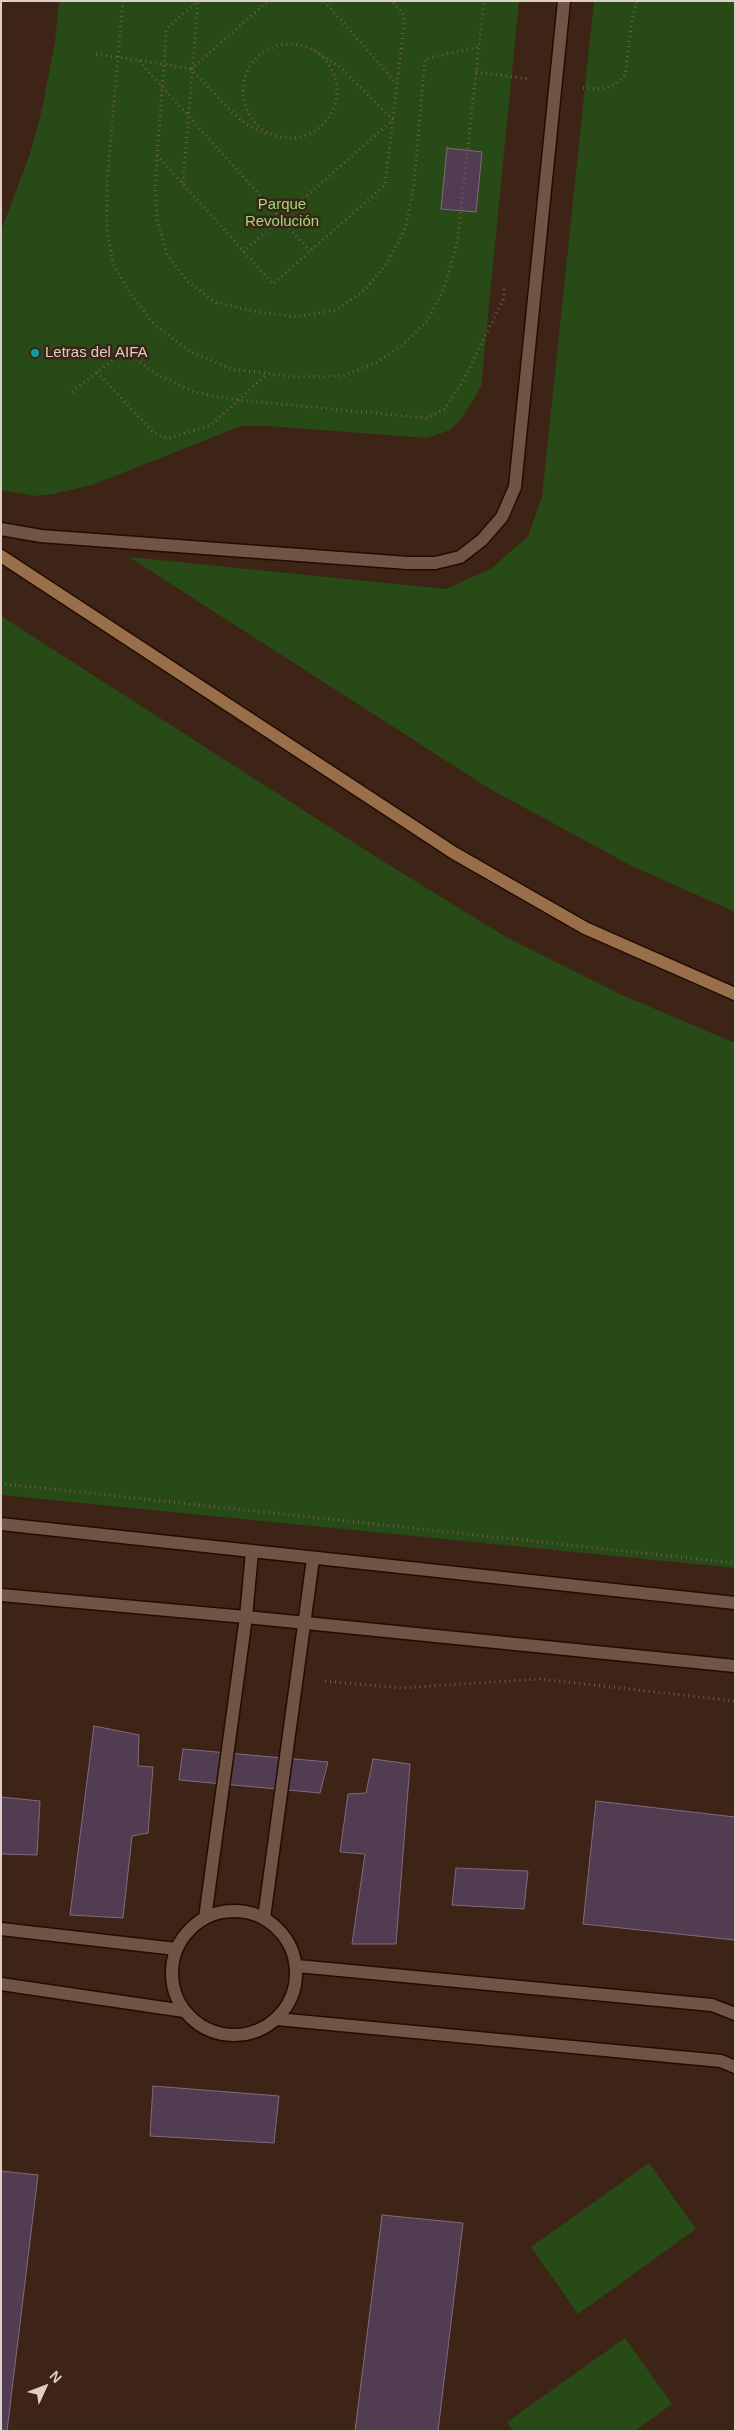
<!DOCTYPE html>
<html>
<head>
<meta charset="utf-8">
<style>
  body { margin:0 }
  #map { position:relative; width:736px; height:2432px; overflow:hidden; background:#3d2416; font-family:Helvetica,sans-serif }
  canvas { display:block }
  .frame { position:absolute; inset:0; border:2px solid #dfcec5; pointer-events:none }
  .north { position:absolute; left:20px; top:2362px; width:50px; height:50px; -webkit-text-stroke:4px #3d2416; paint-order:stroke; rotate:47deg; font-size:14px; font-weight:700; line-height:20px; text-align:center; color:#dfcec5 }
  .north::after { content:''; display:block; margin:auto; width:18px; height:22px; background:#dfcec5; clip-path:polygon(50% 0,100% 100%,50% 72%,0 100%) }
</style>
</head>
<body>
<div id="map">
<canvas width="736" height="2432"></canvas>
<div class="frame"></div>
<div class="north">N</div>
</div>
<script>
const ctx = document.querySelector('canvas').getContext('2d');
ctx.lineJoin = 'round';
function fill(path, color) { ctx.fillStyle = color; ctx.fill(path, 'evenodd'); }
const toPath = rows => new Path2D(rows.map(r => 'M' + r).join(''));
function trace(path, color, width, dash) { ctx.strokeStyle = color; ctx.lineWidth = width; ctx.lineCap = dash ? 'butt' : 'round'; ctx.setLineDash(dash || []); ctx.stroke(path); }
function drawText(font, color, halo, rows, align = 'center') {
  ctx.font = font + ' Helvetica,sans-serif'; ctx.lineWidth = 5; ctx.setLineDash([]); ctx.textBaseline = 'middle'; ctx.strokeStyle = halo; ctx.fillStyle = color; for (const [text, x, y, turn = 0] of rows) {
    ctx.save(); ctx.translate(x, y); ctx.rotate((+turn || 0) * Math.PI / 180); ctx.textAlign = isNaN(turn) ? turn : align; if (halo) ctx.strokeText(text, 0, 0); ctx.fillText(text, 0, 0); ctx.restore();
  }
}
fill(toPath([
  [59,1,519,1,481,387,462,418,450,430,427,438,267,426,241,426,92,485,53,494,35,496,1,490,1,231,30,154,43,105,55,41],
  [594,1,735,1,735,912,630,865,490,789,129,557,446,589,492,568,528,536,542,497],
  [1,616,381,860,506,937,622,995,735,1043,735,1568,1,1495],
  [649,2163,696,2229,578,2314,531,2247],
  [625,2338,672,2404,635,2431,513,2431,507,2422]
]), '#274a16');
const building = toPath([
  [447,148,482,152,476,212,441,209,447,148],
  [94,1726,139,1735,138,1766,153,1767,148,1833,132,1836,123,1918,70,1915,94,1726],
  [183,1749,328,1762,320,1793,179,1780,183,1749],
  [373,1759,410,1764,396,1944,352,1944,365,1854,340,1852,348,1794,366,1793,373,1759],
  [1,1797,40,1801,37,1855,1,1854,1,1797],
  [596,1801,735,1817,735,1940,583,1924,596,1801],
  [456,1868,528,1871,524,1909,452,1905,456,1868],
  [153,2086,279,2096,274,2143,150,2136,153,2086],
  [1,2171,38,2175,7,2431,1,2431,1,2171],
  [382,2215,463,2223,438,2431,355,2431,382,2215]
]);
fill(building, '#523c51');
trace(building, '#826980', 1);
const service = toPath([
  [1,529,41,536,408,563,435,563,460,557,482,540,502,517,515,487,564,1],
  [1,1524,735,1603],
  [1,1595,246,1617,735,1666],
  '172 1973a62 62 0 1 1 124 0a62 62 0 1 1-124 0Z',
  [205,1918,246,1617,252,1552],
  [264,1918,313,1559],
  [1,1929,176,1949],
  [297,1966,712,2005,735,2014],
  [1,1984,184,2011],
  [277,2019,721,2061,735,2067]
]);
const secondary = toPath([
  [1,556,454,853,585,928,735,994]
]);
trace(service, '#230c01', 15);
trace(secondary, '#230c01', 15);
trace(toPath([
  [123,1,107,181,107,229,113,264,132,296,155,325,189,351,232,369,295,377,343,376,377,362,403,345,427,321,444,289,457,244,484,1],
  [324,1,396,83],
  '243 91a47 47 0 1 1 94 0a47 47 0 1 1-94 0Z',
  [96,54,164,64,155,184,157,220,167,254,187,281,215,302,258,312,297,317,336,310,365,290,388,262,406,226,414,184,425,59,479,47],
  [139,61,310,251],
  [191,69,164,64,166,29,197,2],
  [476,72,528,79],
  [583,88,601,89,615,85,625,75,632,20,637,1],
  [266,134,246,124,233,113,191,69,268,1],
  [157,155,273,284,385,185,405,16,392,1],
  [183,183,198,1],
  [243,252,393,120,340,67,314,50],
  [97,372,152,431,162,437,170,438,211,425,267,374],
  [72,392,123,352,132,356,154,373,194,392,239,400,426,418,444,410,463,381,503,300,505,285],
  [5,1484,735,1563],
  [325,1681,401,1688,540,1679,735,1701]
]), '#715b4f', 3, [1, 4]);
trace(service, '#715445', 12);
trace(secondary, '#986e4b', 12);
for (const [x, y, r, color] of [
  [35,353,5,"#0f9aa8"]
]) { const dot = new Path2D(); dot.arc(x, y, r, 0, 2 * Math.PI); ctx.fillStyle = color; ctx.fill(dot); trace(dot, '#3d2416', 2); }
drawText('15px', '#97df79', '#3d2416', [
  ["Parque",282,205],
  ["Revolución",282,222]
]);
drawText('15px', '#dfcec5', '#3d2416', [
  ["Letras del AIFA",45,353]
], 'left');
</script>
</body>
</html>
